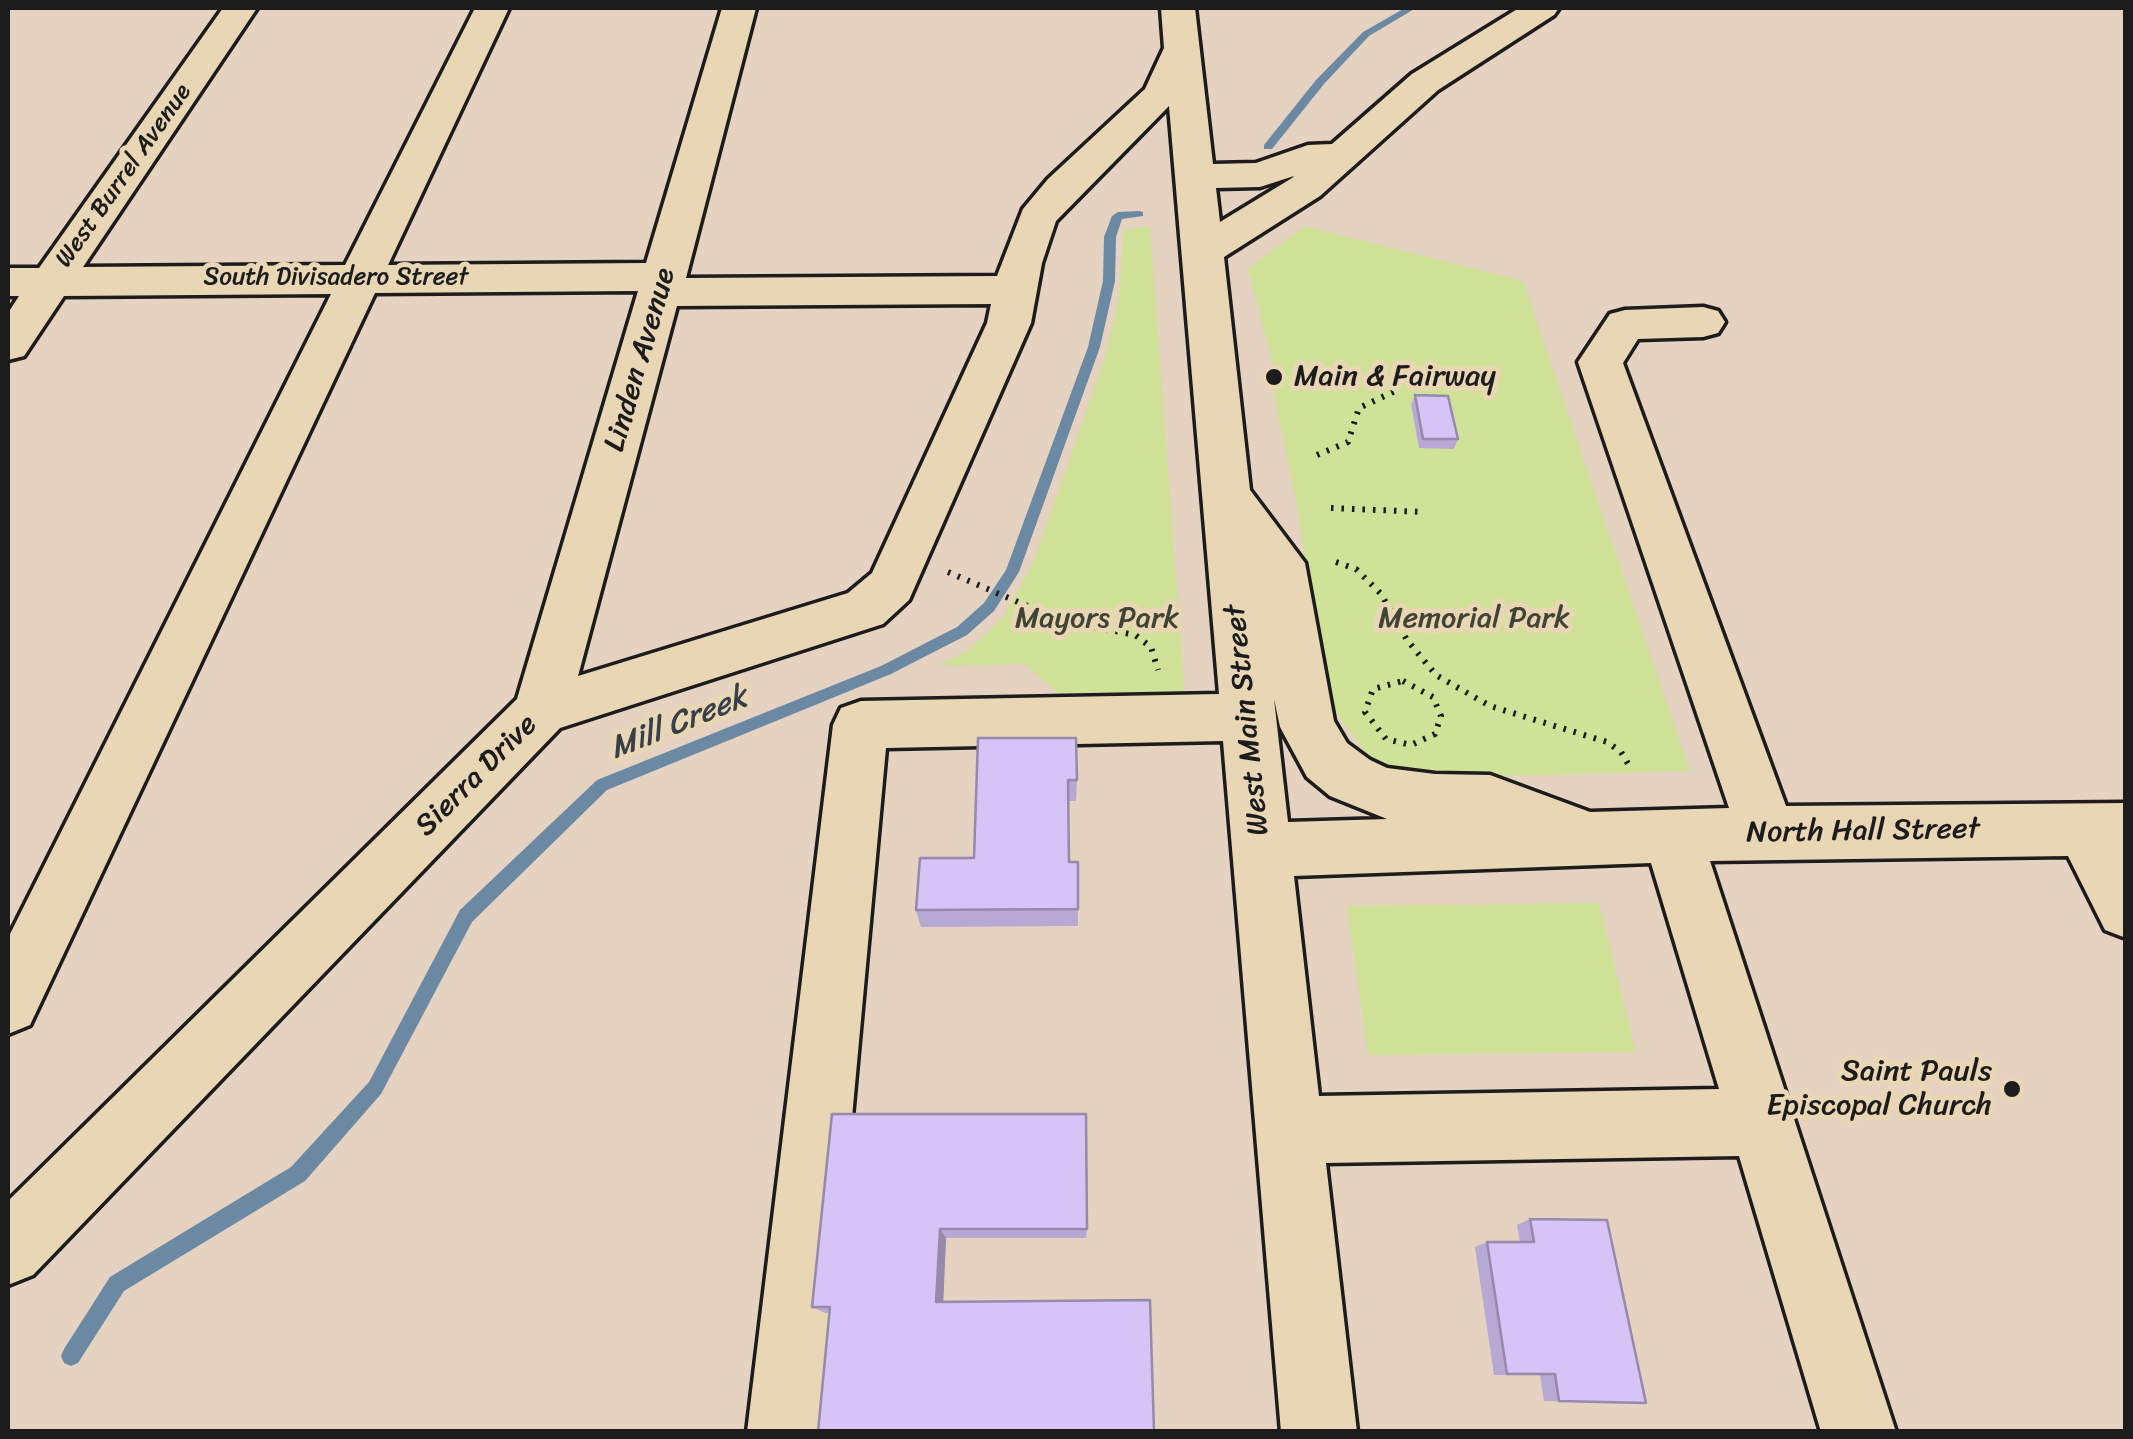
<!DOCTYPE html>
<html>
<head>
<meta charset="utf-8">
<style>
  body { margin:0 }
  #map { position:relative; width:2133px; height:1439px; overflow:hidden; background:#e5d2c1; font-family:Sriracha,sans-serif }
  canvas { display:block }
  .frame { position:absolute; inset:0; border:10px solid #1c1c1c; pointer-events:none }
</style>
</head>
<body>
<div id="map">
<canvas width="2133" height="1439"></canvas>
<div class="frame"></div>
</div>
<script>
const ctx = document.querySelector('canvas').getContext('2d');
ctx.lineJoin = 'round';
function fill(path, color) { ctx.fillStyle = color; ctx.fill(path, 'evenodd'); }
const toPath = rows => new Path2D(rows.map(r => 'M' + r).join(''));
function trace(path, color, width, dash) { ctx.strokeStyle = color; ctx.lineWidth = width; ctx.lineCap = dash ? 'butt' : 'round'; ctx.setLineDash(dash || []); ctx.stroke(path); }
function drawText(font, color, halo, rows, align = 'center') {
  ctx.font = font + ' Sriracha,sans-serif'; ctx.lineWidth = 10; ctx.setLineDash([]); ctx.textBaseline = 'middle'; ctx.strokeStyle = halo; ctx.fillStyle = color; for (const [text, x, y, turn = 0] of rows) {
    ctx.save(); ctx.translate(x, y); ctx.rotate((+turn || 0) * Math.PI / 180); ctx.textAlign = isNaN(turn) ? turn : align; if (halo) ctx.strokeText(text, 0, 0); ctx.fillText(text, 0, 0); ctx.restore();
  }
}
fill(toPath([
  [1305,226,1523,281,1690,771,1424,778,1370,758,1326,700,1296,499,1271,381,1277,380,1248,269],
  [1139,227,1150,227,1185,697,1074,706,1024,664,938,666,967,651,1003,618,1034,561,1105,358,1120,291,1123,231],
  [1599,903,1636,1052,1368,1055,1347,906]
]), '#d0e297');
fill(toPath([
  [1405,8,1416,8,1369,36,1324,84,1272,149,1264,149,1264,145,1316,80,1363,32,1405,8],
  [1139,211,1143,212,1143,216,1122,219,1116,237,1115,281,1100,347,1019,572,994,611,967,635,891,674,607,790,472,922,381,1094,305,1181,124,1291,78,1363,71,1366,64,1363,61,1356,64,1349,110,1277,291,1167,369,1082,460,910,597,780,881,666,957,627,984,603,1006,570,1088,347,1103,281,1104,237,1112,216,1118,212,1139,211]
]), '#6c89a4');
const minor = toPath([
  [223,8,257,8,83,267,345,265,475,8,509,8,388,265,646,263,722,8,756,8,686,278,997,276,1023,209,1048,179,1145,89,1164,48,1161,8,1195,8,1213,164,1256,163,1308,145,1332,144,1412,74,1519,8,1559,8,1554,15,1438,90,1320,196,1224,257,1250,490,1305,563,1334,721,1347,743,1370,760,1387,768,1435,774,1490,775,1590,812,1729,808,1578,362,1610,314,1625,310,1703,307,1718,311,1725,322,1718,333,1703,337,1638,339,1623,363,1786,806,2126,803,2126,938,2105,930,2068,856,1710,861,1896,1432,1821,1432,1739,1156,1326,1163,1357,1432,1281,1432,1223,741,886,748,823,1432,747,1432,833,725,841,708,861,701,1219,694,1169,106,1056,221,1042,263,1031,323,909,600,883,624,560,728,33,1275,8,1285,8,1201,517,699,638,291,375,293,30,1025,8,1034,8,938,331,294,64,296,24,356,8,360,8,313,19,296,8,296,8,268,39,268,223,8],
  [1294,176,1292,178,1220,222,1216,188,1260,187,1294,176],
  [991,304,987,323,872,573,848,593,578,676,677,306,991,304],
  [1274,699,1280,727,1307,777,1330,796,1387,819,1288,822,1274,699],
  [1651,863,1719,1089,1319,1096,1294,876,1651,863]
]);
trace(minor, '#1c1c1c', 7);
trace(toPath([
  [1317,455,1348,442,1359,408,1395,391],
  [1331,508,1424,512],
  [1336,562,1356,569,1381,594,1407,640,1436,675,1490,706,1607,742,1621,752,1630,767],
  [948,572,1060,620,1135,635,1151,647,1158,670],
  [1403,681,1433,697,1441,716,1435,734,1411,745,1386,739,1365,712,1373,689,1403,681]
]), '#1c1c1c', 6, [2.5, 8]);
fill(minor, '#e9d6b4');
fill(toPath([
  [1415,395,1458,439,1454,449,1419,448,1411,405],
  [978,738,1077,780,1076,801,1068,801,1069,862,1078,862,1078,926,921,927,916,910,974,858],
  [832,1114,1087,1229,1086,1238,946,1238,943,1302,830,1313,825,1313,812,1307],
  [1530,1219,1646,1403,1544,1401,1540,1375,1494,1375,1475,1247,1487,1242,1520,1242,1517,1225]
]), '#b7a9d3');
fill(toPath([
  [940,1229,946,1238,943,1308,936,1302]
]), '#9589ac');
const building = toPath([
  [1415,395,1448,396,1458,439,1423,439,1415,395],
  [978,738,1076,738,1077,780,1068,780,1069,862,1078,862,1078,909,916,910,920,858,974,858,978,738],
  [832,1114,1086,1114,1087,1229,940,1229,936,1302,1150,1300,1154,1432,818,1432,830,1307,812,1307,832,1114],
  [1530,1219,1607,1220,1646,1403,1559,1401,1555,1374,1507,1374,1487,1242,1534,1242,1530,1219]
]);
fill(building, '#d5c4f5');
trace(building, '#9589ac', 2.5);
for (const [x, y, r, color] of [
  [1274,377,10,"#1c1c1c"],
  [2012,1089,10,"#1c1c1c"]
]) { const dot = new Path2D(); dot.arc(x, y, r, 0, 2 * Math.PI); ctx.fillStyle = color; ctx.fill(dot); trace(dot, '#e9d6b4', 4); }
drawText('25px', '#1c1c1c', '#e9d6b4', [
  ["West Burrel Avenue",124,176,-55],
  ["South Divisadero Street",336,278]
]);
drawText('30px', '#1c1c1c', '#e9d6b4', [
  ["Linden Avenue",641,360,-74],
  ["West Main Street",1248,720,-96],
  ["Sierra Drive",477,776,-45],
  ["North Hall Street",1863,832,-1]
]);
drawText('30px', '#1c1c1c', '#e9d6b4', [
  ["Main & Fairway",1294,377],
  ["Saint Pauls",1992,1072,"right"],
  ["Episcopal Church",1992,1106,"right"]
], 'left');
drawText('30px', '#404435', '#e9d6b4', [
  ["Mayors Park",1097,619],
  ["Memorial Park",1474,619]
]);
drawText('italic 32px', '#374049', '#e9d6b4', [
  ["Mill Creek",679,724,-22]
]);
</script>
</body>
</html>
